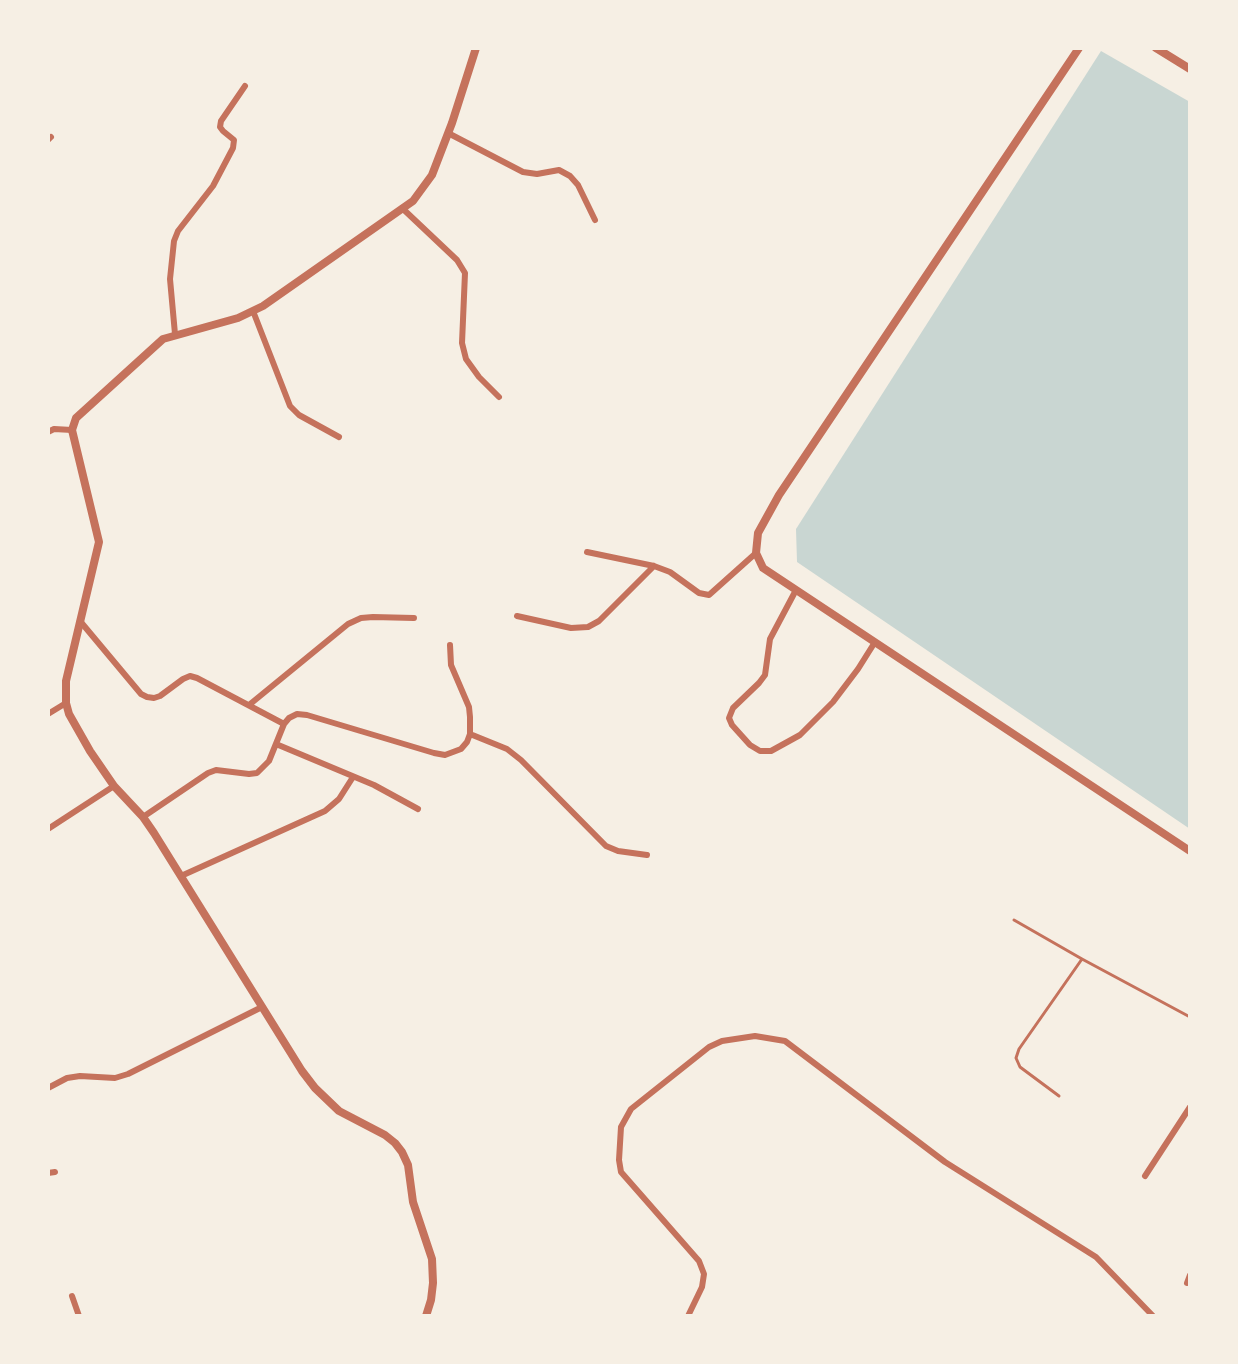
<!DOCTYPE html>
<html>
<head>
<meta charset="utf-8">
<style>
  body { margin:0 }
  #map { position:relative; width:1238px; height:1364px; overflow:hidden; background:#f6efe4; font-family:Jost,sans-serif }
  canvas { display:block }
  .frame { position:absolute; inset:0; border:50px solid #f6efe4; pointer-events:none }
</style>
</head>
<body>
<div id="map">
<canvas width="1238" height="1364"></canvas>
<div class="frame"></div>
</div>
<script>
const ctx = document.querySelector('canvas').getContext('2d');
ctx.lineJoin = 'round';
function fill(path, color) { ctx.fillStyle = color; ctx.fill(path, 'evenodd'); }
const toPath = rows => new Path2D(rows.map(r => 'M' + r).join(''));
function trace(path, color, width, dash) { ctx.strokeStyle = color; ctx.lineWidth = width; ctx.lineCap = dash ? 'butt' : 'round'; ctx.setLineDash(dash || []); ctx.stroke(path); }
fill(toPath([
  [1101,51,1190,102,1190,829,797,562,796,529]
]), '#c9d6d2');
trace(toPath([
  [1014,920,1082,959,1190,1017],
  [1059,1096,1020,1067,1016,1058,1019,1049,1082,959]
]), '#c5725c', 3);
trace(toPath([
  [448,133,523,172,537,174,559,170,570,176,578,185,595,220],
  [48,140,51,137],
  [402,208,457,260,465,273,462,343,466,359,479,377,499,397],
  [253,311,290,406,299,415,339,437],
  [175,334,170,279,174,241,178,231,213,186,233,148,234,140,223,131,220,127,221,121,245,86],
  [48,432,54,429,72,430],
  [587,552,654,566,670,572,699,593,709,595,756,553],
  [796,590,770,639,765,675,759,683,733,708,729,718,732,725,750,745,760,751,771,751,800,735,833,702,858,669,875,642],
  [517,616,571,628,588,627,599,621,654,566],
  [80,621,141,694,147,697,154,698,160,696,183,679,190,676,197,678,284,724],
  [249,705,348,624,361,618,373,617,414,618],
  [48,714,66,703],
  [470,734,507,749,521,760,606,846,618,851,647,855],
  [276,744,374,785,418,809],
  [143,817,208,773,216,770,249,774,257,773,269,761,284,724,289,718,297,714,307,715,434,753,445,755,461,749,467,742,470,734,470,717,469,707,451,665,450,645],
  [48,829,114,786],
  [181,876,325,811,339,799,353,777],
  [48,1088,67,1078,80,1076,115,1078,128,1074,262,1007],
  [48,1173,55,1172],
  [1145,1176,1190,1107],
  [1187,1283,1190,1275],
  [72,1296,79,1316],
  [688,1316,702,1287,704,1274,699,1261,621,1172,619,1160,621,1127,631,1109,709,1047,722,1041,755,1036,785,1041,945,1162,1096,1257,1153,1316]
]), '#c5725c', 6);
trace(toPath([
  [1079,48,779,495,758,533,756,553,763,568,1190,851],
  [1156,48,1190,69],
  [426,1316,431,1300,433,1283,432,1259,413,1202,408,1165,402,1152,395,1143,385,1135,339,1111,315,1088,302,1071,154,833,143,817,114,786,90,751,69,714,66,703,66,681,99,542,72,430,76,418,163,339,238,318,263,306,413,201,432,175,452,123,476,48]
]), '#c5725c', 8);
</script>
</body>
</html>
